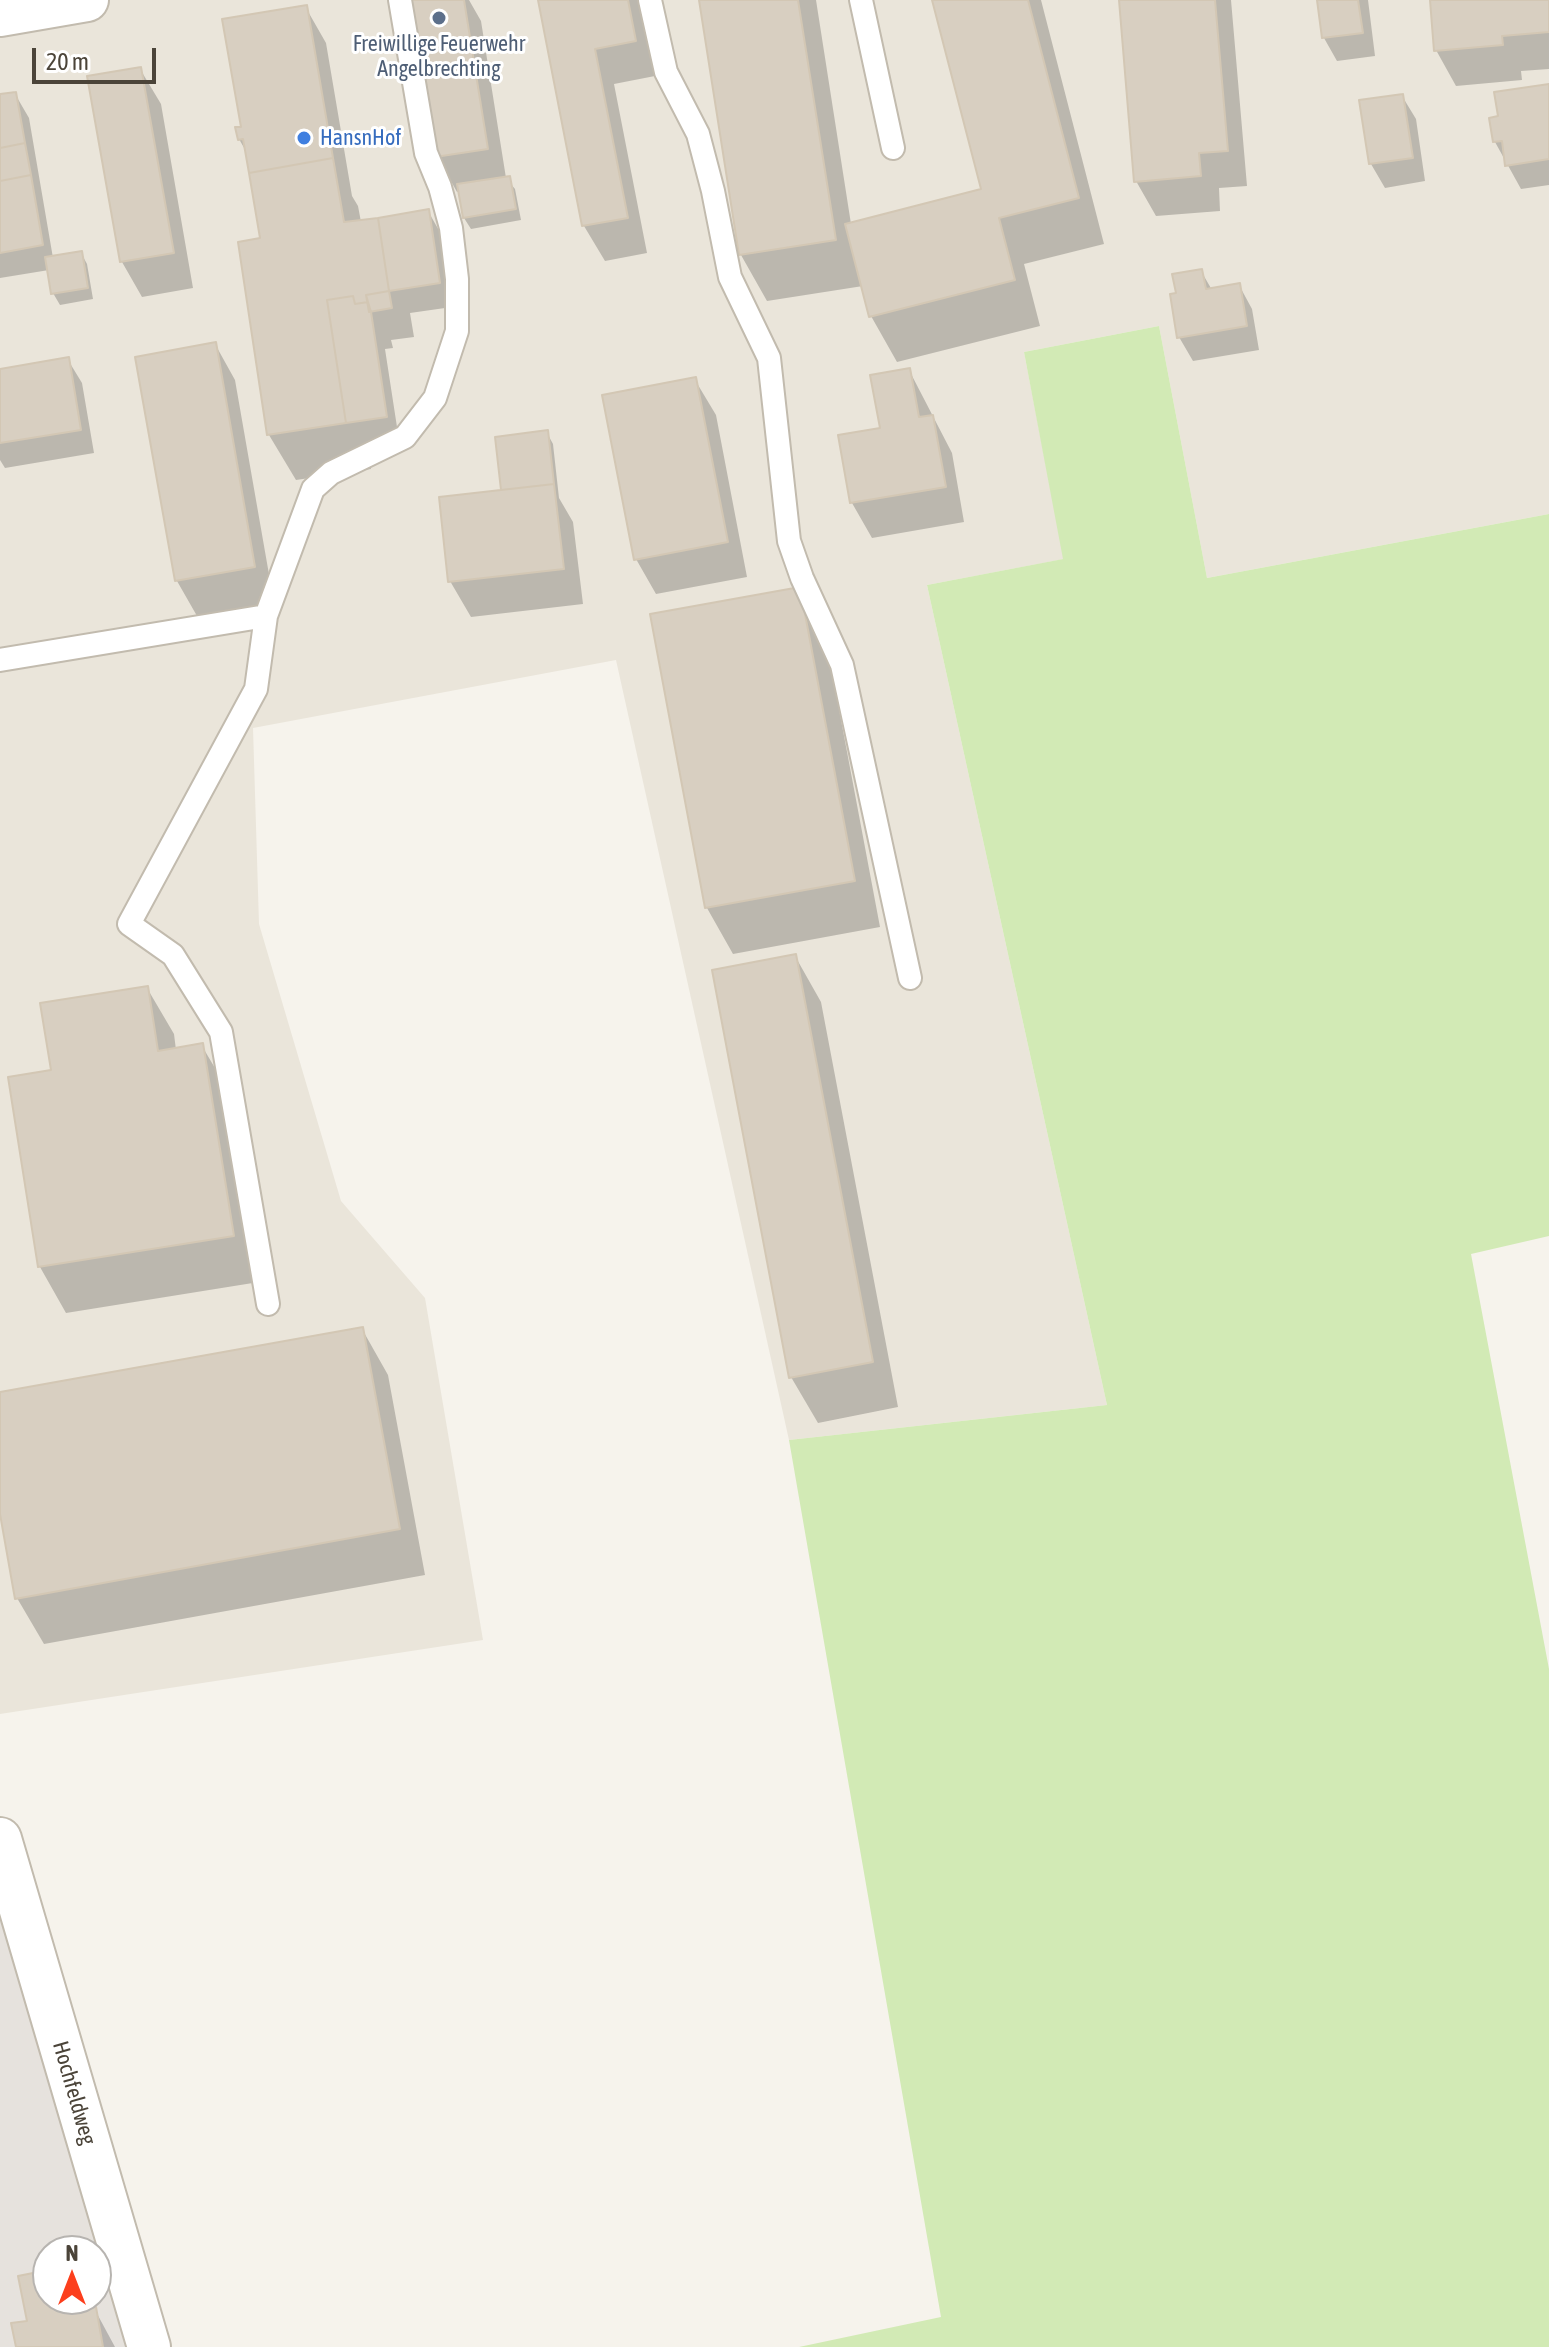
<!DOCTYPE html>
<html>
<head>
<meta charset="utf-8">
<style>
  body { margin:0 }
  #map { position:relative; width:1549px; height:2347px; overflow:hidden; background:#f6f3ec; font-family:"Asap Condensed",sans-serif }
  canvas { display:block }
  .north { position:absolute; left:32px; top:2235px; width:80px; height:80px; box-sizing:border-box; background:#fff; border:2px solid #b7b4b0; border-radius:50%; rotate:0deg; font-size:22px; font-weight:700; line-height:32px; text-align:center; color:#4b4439 }
  .north::after { content:''; display:block; margin:auto; width:28px; height:36px; background:#fc3f1d; clip-path:polygon(50% 0,100% 100%,50% 72%,0 100%) }
  .scale { position:absolute; left:32px; top:48px; width:124px; height:36px; box-sizing:border-box; border:4px solid #4b4439; border-top:0; padding-left:10px; font-size:24px; line-height:28px; white-space:nowrap; color:#4b4439; -webkit-text-stroke:6px #fff; paint-order:stroke }
</style>
</head>
<body>
<div id="map">
<canvas width="1549" height="2347"></canvas>
<div class="north">N</div>
<div class="scale">20 m</div>
</div>
<script>
const ctx = document.querySelector('canvas').getContext('2d');
ctx.lineJoin = 'round';
function fill(path, color) { ctx.fillStyle = color; ctx.fill(path, 'evenodd'); }
const toPath = rows => new Path2D(rows.map(r => 'M' + r).join(''));
function trace(path, color, width, dash) { ctx.strokeStyle = color; ctx.lineWidth = width; ctx.lineCap = dash ? 'butt' : 'round'; ctx.setLineDash(dash || []); ctx.stroke(path); }
function drawText(font, color, halo, rows, align = 'center') {
  ctx.font = font + ' "Asap Condensed",sans-serif'; ctx.lineWidth = 6; ctx.setLineDash([]); ctx.textBaseline = 'middle'; ctx.strokeStyle = halo; ctx.fillStyle = color; for (const [text, x, y, turn = 0] of rows) {
    ctx.save(); ctx.translate(x, y); ctx.rotate((+turn || 0) * Math.PI / 180); ctx.textAlign = isNaN(turn) ? turn : align; if (halo) ctx.strokeText(text, 0, 0); ctx.fillText(text, 0, 0); ctx.restore();
  }
}
fill(toPath([
  [0,0,1549,0,1549,514,1207,578,1159,326,1024,352,1064,559,927,585,1107,1405,789,1440,616,660,253,728,259,924,341,1201,425,1298,483,1640,0,1714]
]), '#eae5da');
fill(toPath([
  [0,1902,129,2347,0,2347],
  [48,2251,96,2251,96,2299,48,2299]
]), '#e6e2dd');
fill(toPath([
  [1159,326,1207,578,1549,514,1549,1236,1471,1254,1549,1669,1549,2347,799,2347,941,2317,789,1440,1107,1405,927,585,1063,559,1024,352]
]), '#d2eab5');
fill(toPath([
  [412,0,469,0,481,21,506,178,515,189,521,220,471,229,464,218,460,191,457,192,437,156],
  [540,0,640,0,655,76,614,84,647,253,605,261,584,226],
  [701,0,816,0,851,224,983,191,935,0,1041,0,1104,244,1024,264,1040,326,897,362,871,316,863,286,767,301,741,255],
  [1121,0,1231,0,1247,186,1219,188,1220,211,1156,216,1136,181],
  [1319,0,1368,0,1375,56,1337,61,1324,38],
  [1432,0,1549,0,1549,69,1521,71,1522,80,1456,86,1436,50],
  [306,8,326,43,352,196,358,206,361,222,428,211,441,234,452,307,410,313,414,337,391,340,393,348,385,349,399,440,367,446,371,469,296,480,269,435,262,239,247,153,239,139],
  [140,69,161,104,193,288,142,297,122,262],
  [1549,86,1549,185,1521,189,1495,142,1500,118],
  [15,94,29,118,53,258,81,253,87,264,93,299,60,305,53,293,49,270,0,278,0,96],
  [1402,96,1416,119,1425,181,1385,188,1371,164,1362,102],
  [1201,271,1212,290,1239,285,1252,309,1259,350,1193,361,1179,337,1178,295],
  [215,344,235,380,274,603,197,616,177,581],
  [68,360,82,383,94,453,5,468,0,460,0,371],
  [909,370,952,453,964,522,872,538,852,503,840,437,882,429],
  [695,380,716,415,747,577,656,594,636,559],
  [547,433,553,444,559,498,573,522,583,604,471,617,450,581,503,492],
  [799,589,825,635,880,927,733,954,707,908,652,616],
  [795,956,821,1002,898,1407,818,1423,791,1377],
  [147,988,174,1034,176,1050,202,1046,229,1092,259,1282,66,1313,40,1267,53,1072],
  [362,1329,388,1375,425,1575,44,1644,17,1598,0,1503,0,1394],
  [48,2272,48,2299,82,2299,87,2311,95,2310,115,2347,18,2347]
]), '#0003');
const building = toPath([
  [410,0,464,0,488,149,435,157,410,0],
  [538,0,628,0,636,41,595,49,628,218,582,226,538,0],
  [699,0,798,0,836,240,739,255,699,0],
  [932,0,1028,0,1079,198,999,218,1015,280,869,317,845,224,981,189,932,0],
  [1119,0,1215,0,1228,151,1199,153,1201,176,1134,182,1119,0],
  [1317,0,1358,0,1363,33,1322,38,1317,0],
  [1430,0,1549,0,1549,32,1502,36,1503,45,1434,51,1430,0],
  [307,5,333,158,249,173,243,139,238,140,235,127,241,127,222,19,307,5],
  [141,67,174,253,120,262,87,76,141,67],
  [1549,84,1549,159,1505,166,1502,141,1493,142,1489,118,1498,116,1494,92,1549,84],
  [16,92,25,143,0,148,0,94,16,92],
  [1403,94,1413,158,1369,164,1359,100,1403,94],
  [25,143,31,175,0,181,0,148,25,143],
  [333,158,344,222,378,218,389,291,366,295,368,302,355,304,353,296,327,300,346,423,267,435,238,242,260,238,249,173,333,158],
  [31,175,43,245,0,253,0,181,31,175],
  [510,176,516,209,463,218,457,184,510,176],
  [429,209,440,283,389,291,378,218,429,209],
  [82,251,88,288,51,294,45,257,82,251],
  [1202,269,1206,289,1240,283,1247,326,1177,338,1170,294,1176,293,1172,274,1202,269],
  [389,291,392,308,369,312,366,295,389,291],
  [353,296,355,304,368,302,371,312,387,417,346,423,327,300,353,296],
  [216,342,255,567,175,581,135,357,216,342],
  [69,357,81,430,0,443,0,369,69,357],
  [910,368,919,417,933,415,946,487,850,503,838,435,880,428,870,375,910,368],
  [696,377,728,542,634,560,602,395,696,377],
  [548,430,554,484,501,490,495,437,548,430],
  [554,484,564,569,448,582,439,497,554,484],
  [800,587,855,881,705,908,650,614,800,587],
  [796,954,873,1362,789,1378,712,970,796,954],
  [148,986,158,1051,203,1043,234,1236,38,1267,8,1077,51,1070,40,1003,148,986],
  [363,1327,400,1529,15,1599,0,1514,0,1392,363,1327],
  [48,2270,48,2299,72,2299,74,2312,96,2307,103,2347,16,2347,11,2323,27,2321,18,2276,48,2270]
]);
fill(building, '#d8cfc1');
trace(building, '#d3c7b4', 2);
const service = toPath([
  [650,0,666,72,698,134,713,191,730,277,769,358,789,541,802,578,842,665,910,978],
  [861,0,893,148],
  [266,616,256,689,129,924,173,955,221,1032,268,1304],
  [0,660,266,616,313,489,331,473,405,437,435,398,457,331,457,279,451,228,440,187,426,153,400,0]
]);
const minor = toPath([
  [0,15,87,0],
  [0,1839,149,2347]
]);
trace(service, '#c2bbae', 26);
trace(minor, '#c2bbae', 46);
trace(service, '#fff', 22);
trace(minor, '#fff', 42);
for (const [x, y, r, color] of [
  [439,18,8,"#5c6f8a"],
  [304,138,8,"#3f7fe0"]
]) { const dot = new Path2D(); dot.arc(x, y, r, 0, 2 * Math.PI); ctx.fillStyle = color; ctx.fill(dot); trace(dot, '#fff', 3); }
drawText('22px', '#4e5e75', '#fff', [
  ["Freiwillige Feuerwehr",439,44],
  ["Angelbrechting",439,69]
]);
drawText('22px', '#366cbe', '#fff', [
  ["HansnHof",320,138]
], 'left');
drawText('22px', '#4b4439', '#fff', [
  ["Hochfeldweg",74,2093,74]
]);
</script>
</body>
</html>
